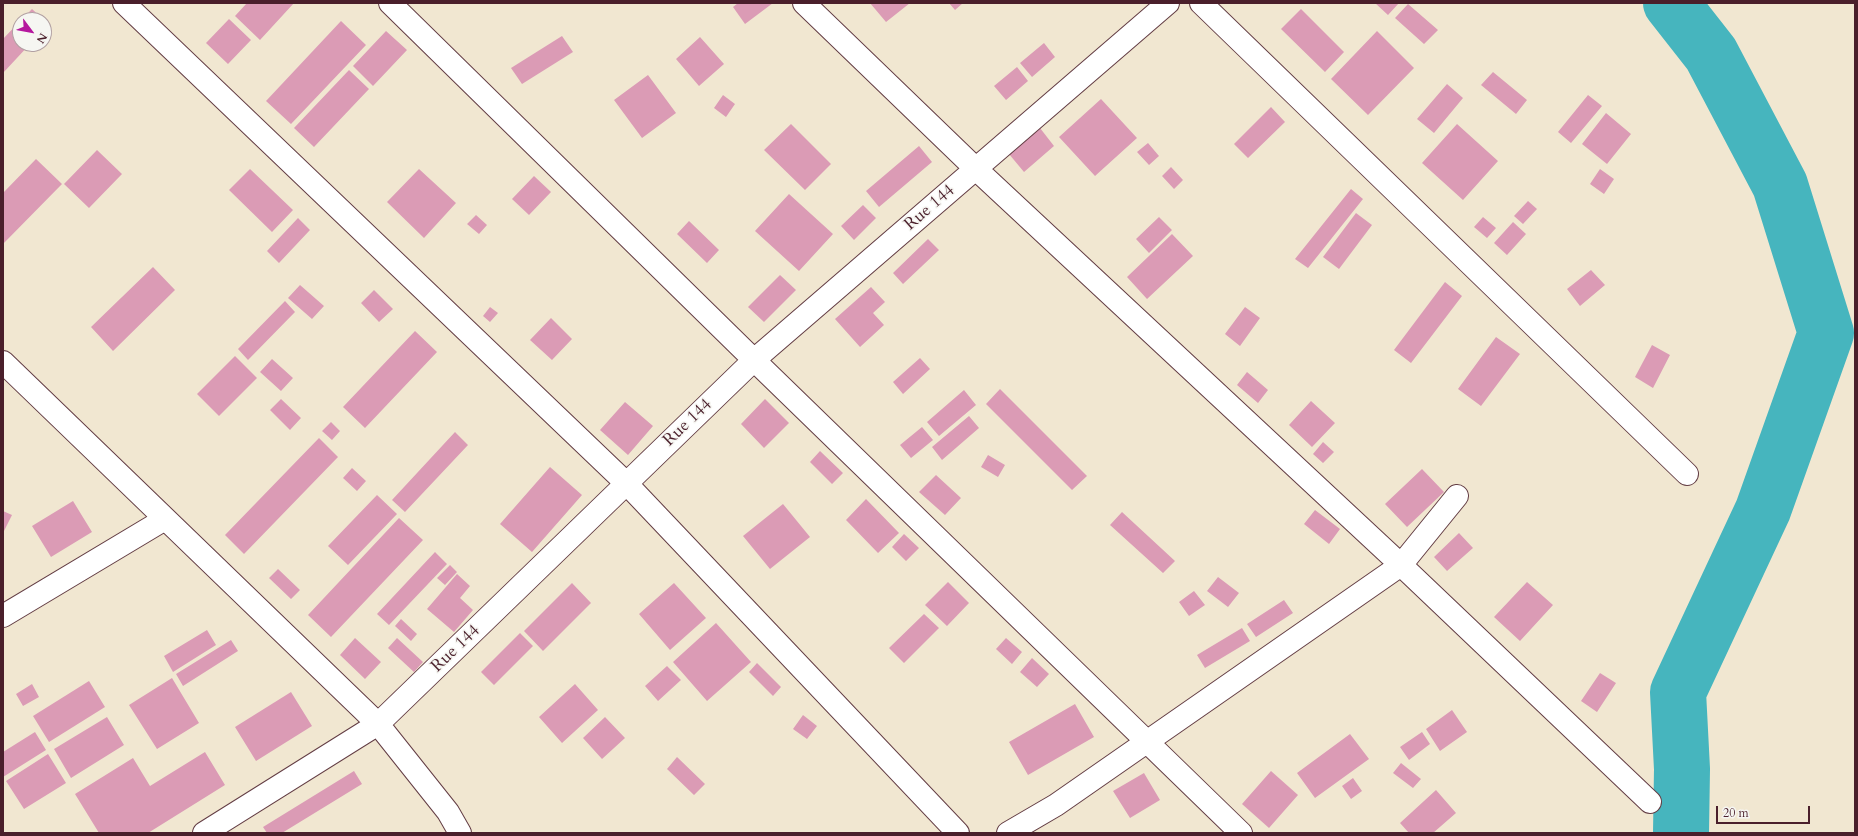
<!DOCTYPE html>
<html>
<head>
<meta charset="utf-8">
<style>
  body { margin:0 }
  #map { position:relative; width:1858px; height:836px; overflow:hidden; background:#f1e7d1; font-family:Cardo,serif }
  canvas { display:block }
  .frame { position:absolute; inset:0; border:4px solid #4a1f2b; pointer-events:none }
  .north { position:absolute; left:12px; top:12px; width:40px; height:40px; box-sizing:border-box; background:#f6f6f2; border:1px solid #b1a0a2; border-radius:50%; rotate:122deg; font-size:11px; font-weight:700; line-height:16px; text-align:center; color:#4a1f2b }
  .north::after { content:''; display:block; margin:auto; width:14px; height:18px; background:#b5179e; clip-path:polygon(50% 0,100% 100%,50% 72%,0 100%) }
  .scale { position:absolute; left:1716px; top:806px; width:94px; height:18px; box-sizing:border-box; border:2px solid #4a1f2b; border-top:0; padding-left:5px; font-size:12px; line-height:14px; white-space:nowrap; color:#4a1f2b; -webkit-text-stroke:3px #f6f6f2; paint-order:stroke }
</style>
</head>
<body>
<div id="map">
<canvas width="1858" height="836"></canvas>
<div class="frame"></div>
<div class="north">N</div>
<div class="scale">20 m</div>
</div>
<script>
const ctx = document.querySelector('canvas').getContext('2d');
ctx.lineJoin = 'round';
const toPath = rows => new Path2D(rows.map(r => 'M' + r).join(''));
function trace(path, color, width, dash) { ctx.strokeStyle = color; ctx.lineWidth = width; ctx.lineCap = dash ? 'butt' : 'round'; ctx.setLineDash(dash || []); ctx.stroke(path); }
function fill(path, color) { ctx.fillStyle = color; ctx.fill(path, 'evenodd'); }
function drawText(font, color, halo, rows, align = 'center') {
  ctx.font = font + ' Cardo,serif'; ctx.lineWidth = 3; ctx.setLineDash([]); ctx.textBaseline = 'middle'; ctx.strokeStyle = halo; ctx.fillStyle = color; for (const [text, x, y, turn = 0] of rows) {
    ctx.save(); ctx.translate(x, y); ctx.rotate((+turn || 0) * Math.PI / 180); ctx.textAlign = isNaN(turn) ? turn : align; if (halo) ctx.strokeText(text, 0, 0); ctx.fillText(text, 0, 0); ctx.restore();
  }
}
trace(toPath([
  [1671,3,1711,54,1780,185,1826,333,1763,510,1678,692,1682,769,1681,833]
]), '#46b5be', 56);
fill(toPath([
  [247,3,294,3,260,40,235,16],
  [738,3,773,3,745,24,733,7],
  [870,3,910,3,886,22],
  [949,3,963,3,955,10],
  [1375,3,1399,3,1388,15],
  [1408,4,1438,30,1424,44,1395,18],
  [32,9,44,20,21,20],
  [1301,9,1344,52,1325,72,1281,29],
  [229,19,251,40,228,64,206,43],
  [20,21,20,44,30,44,3,73,3,39],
  [341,21,366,45,291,124,266,101],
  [386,31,407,50,373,86,353,66],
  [1377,31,1414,68,1368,115,1331,79],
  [562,36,573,52,522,84,511,68],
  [700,37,724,64,699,86,676,59],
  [1044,43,1055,57,1032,77,1020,63],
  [1017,67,1028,81,1006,100,994,86],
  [349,70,369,89,314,147,294,128],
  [1493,72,1527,100,1516,114,1481,85],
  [648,75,676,113,642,138,614,100],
  [1447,84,1463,98,1434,133,1417,119],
  [723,95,735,104,726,117,714,108],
  [1588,95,1602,106,1571,143,1558,132],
  [1101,99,1137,138,1095,176,1059,137],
  [1271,107,1285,122,1248,158,1234,144],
  [1606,113,1631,134,1607,164,1582,144],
  [791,124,831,164,805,190,764,150],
  [1457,124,1498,161,1463,200,1422,163],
  [1040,128,1054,146,1024,172,1009,154],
  [1148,143,1159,156,1149,165,1137,152],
  [919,146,932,162,879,207,866,191],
  [97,150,122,174,89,208,64,184],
  [36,159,62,184,3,244,3,193],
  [1171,167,1183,180,1174,189,1162,176],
  [250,169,293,210,272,232,229,190],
  [419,169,456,203,424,238,387,202],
  [1600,169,1614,179,1604,194,1590,184],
  [534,176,551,192,529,215,512,199],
  [1351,189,1363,199,1308,268,1295,259],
  [789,194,833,234,799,271,755,231],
  [1528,201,1537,209,1523,224,1514,216],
  [863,205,876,218,854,240,841,226],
  [1356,213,1372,225,1339,269,1323,257],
  [476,215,487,225,479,234,467,224],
  [1159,217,1172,230,1149,253,1136,239],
  [1483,217,1496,228,1487,238,1474,227],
  [298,218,310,230,279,263,267,251],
  [689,221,719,250,707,263,677,234],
  [1513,222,1526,234,1507,255,1494,243],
  [1172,234,1193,256,1147,299,1127,277],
  [928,239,939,250,903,284,893,273],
  [153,267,175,290,113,351,91,327],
  [1591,270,1605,285,1580,306,1567,289],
  [780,275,796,290,764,322,748,307],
  [1445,282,1462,296,1411,363,1394,350],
  [300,285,324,306,312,319,288,298],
  [871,287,885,302,873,313,884,325,860,347,835,319],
  [374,290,393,309,379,322,361,303],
  [285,301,295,312,248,360,238,349],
  [490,307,498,313,490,322,483,316],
  [1245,307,1260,318,1240,346,1225,334],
  [551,318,572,339,552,360,530,340],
  [415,331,437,352,365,428,343,407],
  [1496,337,1520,354,1481,406,1458,389],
  [1652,345,1670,355,1653,388,1635,377],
  [235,356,257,378,219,416,197,394],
  [920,358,930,369,903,394,893,382],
  [272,359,293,378,281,391,260,372],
  [1247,372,1268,390,1258,403,1237,385],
  [1000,389,1087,476,1072,490,986,404],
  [964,390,976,405,939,436,927,422],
  [281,399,301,418,290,430,270,410],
  [765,399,789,423,764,448,741,424],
  [1311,401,1335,423,1312,447,1289,425],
  [625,402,653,426,628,455,600,430],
  [969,416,979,428,942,460,932,447],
  [331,422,340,431,332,440,322,431],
  [922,427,933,440,911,458,900,445],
  [455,432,468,445,405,512,392,500],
  [319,438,338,457,244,554,225,535],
  [1323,442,1334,452,1323,463,1313,454],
  [820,451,843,473,832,484,810,462],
  [988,455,1005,465,998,477,981,467],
  [550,467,582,495,532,552,500,524],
  [352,468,366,481,357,491,343,478],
  [1422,469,1444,492,1407,527,1385,504],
  [936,475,961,498,945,515,919,492],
  [377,495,397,514,348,565,328,546],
  [866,499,899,533,878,553,846,520],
  [73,501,92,532,51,557,32,526],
  [783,504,810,537,770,569,743,536],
  [1315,510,1340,529,1329,544,1304,524],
  [3,511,12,515,3,533],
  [1122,512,1175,561,1163,573,1110,525],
  [399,518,423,540,331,637,308,615],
  [1459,533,1473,548,1447,571,1434,557],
  [904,534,919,548,906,561,892,547],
  [435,552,447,564,389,625,377,614],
  [450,565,457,572,445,585,437,578],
  [278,569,300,590,291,599,269,578],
  [457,574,470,586,460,598,473,610,454,632,427,609],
  [1218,577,1239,593,1228,607,1207,591],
  [948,582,969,603,947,626,925,605],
  [1527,582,1553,605,1520,641,1494,617],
  [572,583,591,603,543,651,524,631],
  [674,583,706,618,670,650,639,614],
  [1194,591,1205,605,1189,616,1179,602],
  [1284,600,1293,613,1256,637,1247,624],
  [924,614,939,628,904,663,889,648],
  [401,619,417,634,411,641,395,626],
  [716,623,751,662,707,701,673,662],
  [1242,628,1250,641,1205,668,1197,655],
  [207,630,216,645,173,672,164,656],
  [520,633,533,646,494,685,481,672],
  [355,638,381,662,365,679,340,655],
  [397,638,423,662,414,672,388,648],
  [1006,638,1022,652,1012,664,996,649],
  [231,640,238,651,183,686,176,674],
  [1032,658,1049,674,1037,687,1020,672],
  [757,663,781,687,773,696,749,672],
  [667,666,681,680,658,701,645,686],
  [1600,673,1616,683,1597,712,1581,701],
  [172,678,199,723,157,749,129,705],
  [89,681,105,707,49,742,33,716],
  [32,684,39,697,23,706,16,694],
  [575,684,598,710,562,743,539,717],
  [291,692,312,726,256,761,235,727],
  [1075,704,1094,737,1028,775,1009,742],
  [1452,710,1467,732,1440,751,1426,729],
  [803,715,817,726,807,739,793,729],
  [107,717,124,745,71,778,54,749],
  [605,717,625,738,602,759,583,738],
  [35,732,46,750,3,777,3,752],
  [1422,732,1430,744,1409,760,1400,747],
  [1350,734,1369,759,1315,798,1297,773],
  [205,752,225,785,148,833,99,833,75,794,133,758,150,786],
  [48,754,66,783,24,809,6,781],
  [677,757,705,784,694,795,667,769],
  [1401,763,1421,779,1413,788,1393,773],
  [354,771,362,784,282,833,267,833,263,827],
  [1271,771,1298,795,1269,828,1242,804],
  [1144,773,1160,800,1130,818,1113,791],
  [1353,778,1362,791,1351,799,1342,786],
  [1436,790,1456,813,1433,833,1409,833,1400,823]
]), '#db9bb5');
const minor = toPath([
  [124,3,626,483,958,833],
  [390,3,754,360,1241,833],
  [804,3,976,169,1401,565,1650,802],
  [1201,3,1687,474],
  [3,362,378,724,448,812,460,833],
  [3,616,165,519],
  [204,833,378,724,754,360,1168,3],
  [1008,833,1056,805,1401,565,1457,496]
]);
trace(minor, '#633d44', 24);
trace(minor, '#fff', 22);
drawText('17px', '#4a1f2b', '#f6f6f2', [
  ["Rue 144",930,208,-41],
  ["Rue 144",688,423,-44],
  ["Rue 144",456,649,-44]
]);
</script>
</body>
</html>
